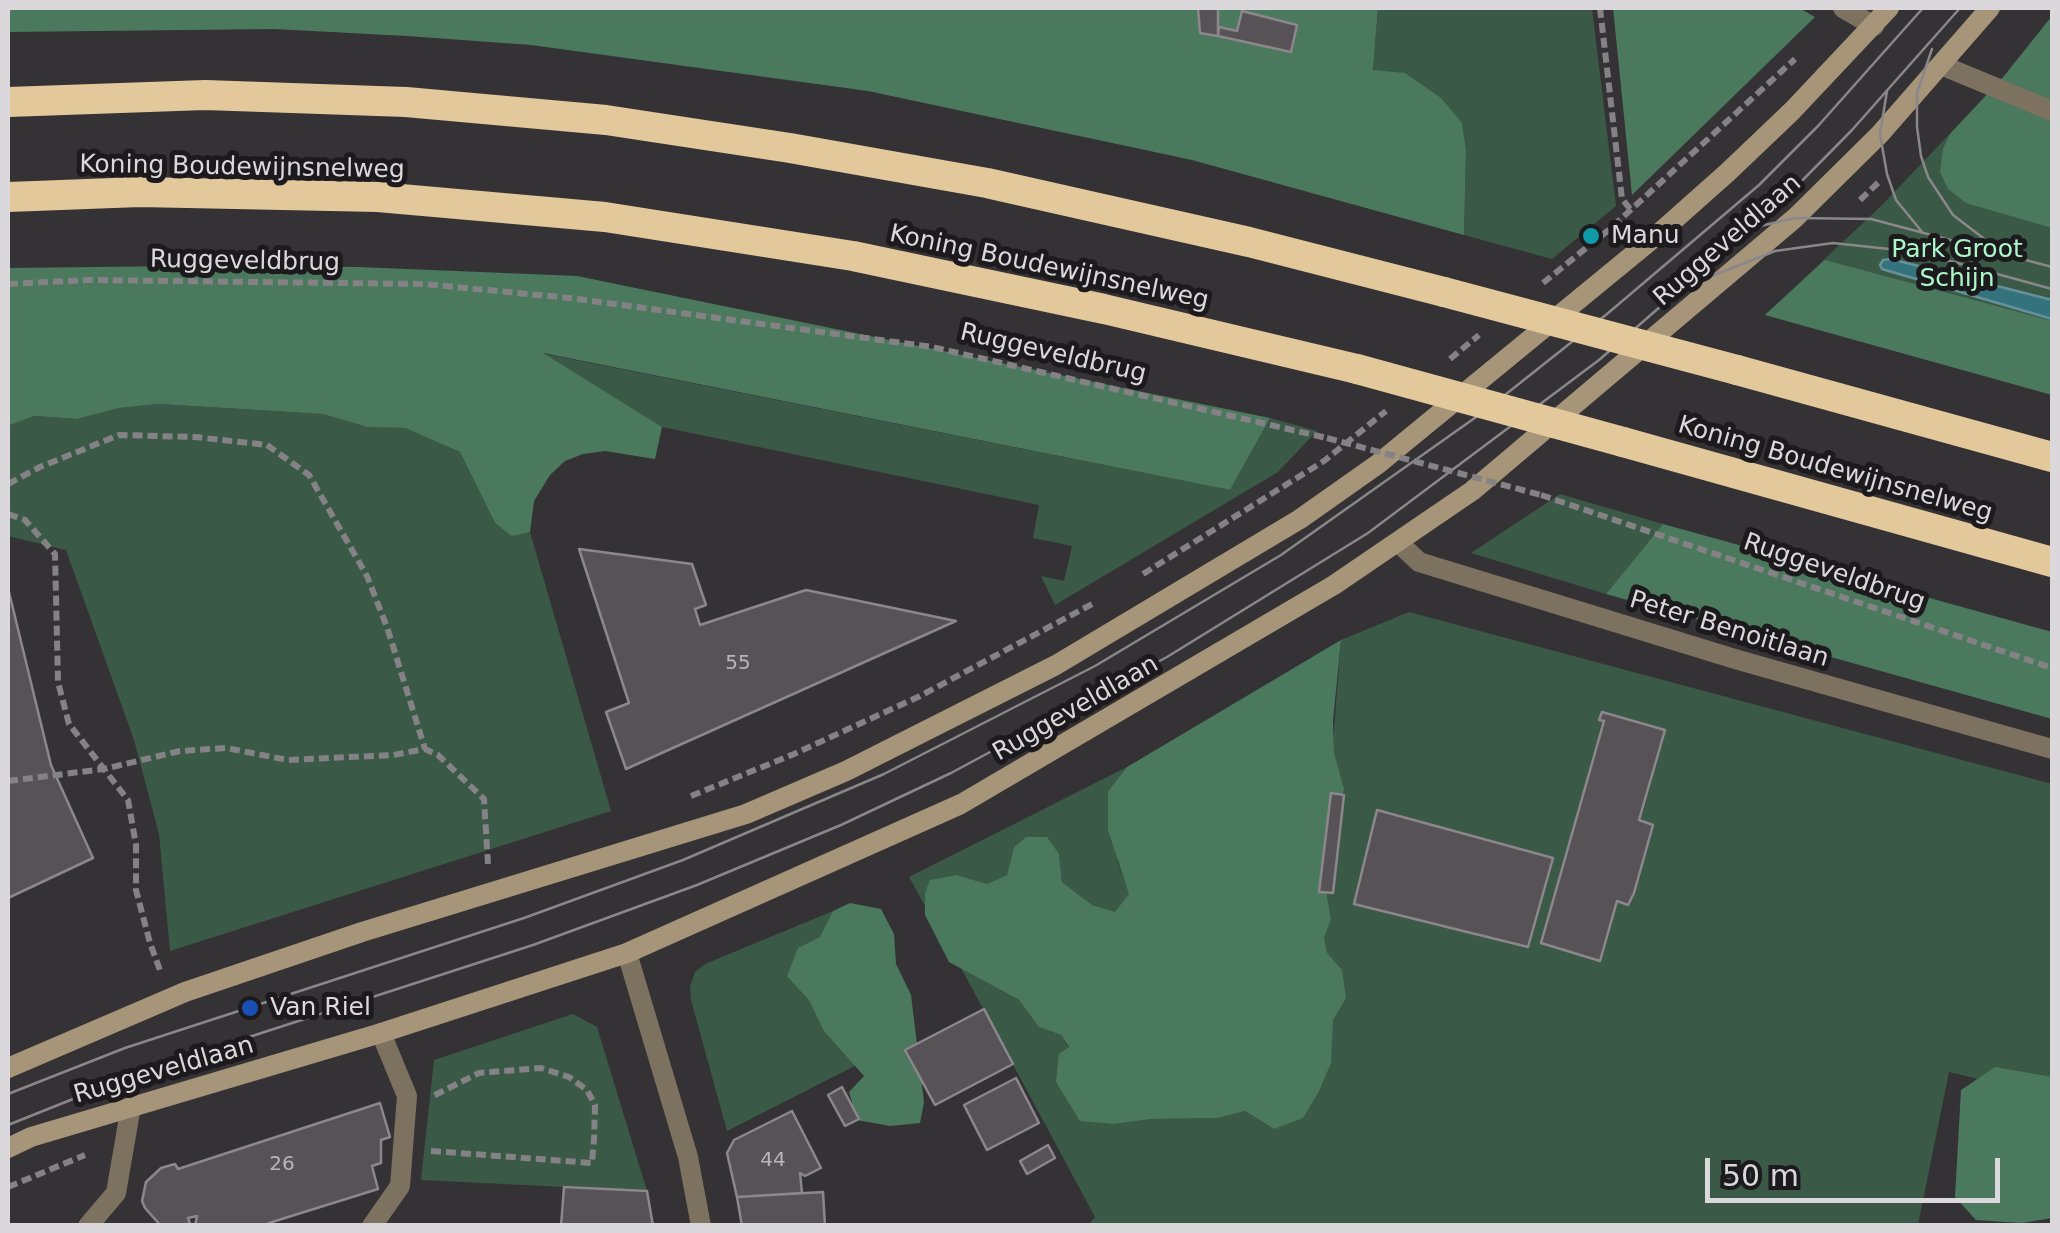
<!DOCTYPE html>
<html>
<head>
<meta charset="utf-8">
<style>
  body { margin:0 }
  #map { position:relative; width:2060px; height:1233px; overflow:hidden; background:#353235; font-family:"DejaVu Sans",sans-serif }
  canvas { display:block }
  .frame { position:absolute; inset:0; border:10px solid #dad8da; pointer-events:none }
  .scale { position:absolute; left:1705px; top:1158px; width:295px; height:45px; box-sizing:border-box; border:5px solid #dad8da; border-top:0; padding-left:12px; font-size:30px; line-height:35px; white-space:nowrap; color:#dad8da; -webkit-text-stroke:8px #1c1a1c; paint-order:stroke }
</style>
</head>
<body>
<div id="map">
<canvas width="2060" height="1233"></canvas>
<div class="frame"></div>
<div class="scale">50 m</div>
</div>
<script>
const ctx = document.querySelector('canvas').getContext('2d');
ctx.lineJoin = 'round';
function fill(path, color) { ctx.fillStyle = color; ctx.fill(path, 'evenodd'); }
const toPath = rows => new Path2D(rows.map(r => 'M' + r).join(''));
function trace(path, color, width, dash) { ctx.strokeStyle = color; ctx.lineWidth = width; ctx.lineCap = dash ? 'butt' : 'round'; ctx.setLineDash(dash || []); ctx.stroke(path); }
function drawText(font, color, halo, rows, align = 'center') {
  ctx.font = font + ' "DejaVu Sans",sans-serif'; ctx.lineWidth = 10; ctx.setLineDash([]); ctx.textBaseline = 'middle'; ctx.strokeStyle = halo; ctx.fillStyle = color; for (const [text, x, y, turn = 0] of rows) {
    ctx.save(); ctx.translate(x, y); ctx.rotate((+turn || 0) * Math.PI / 180); ctx.textAlign = isNaN(turn) ? turn : align; if (halo) ctx.strokeText(text, 0, 0); ctx.fillText(text, 0, 0); ctx.restore();
  }
}
fill(toPath([
  [1378,8,1592,8,1616,206,1552,259,1464,235,1466,149,1462,123,1373,71],
  [2052,16,2052,392,1765,315,1880,207,2004,77],
  [540,353,1230,490,1270,418,1317,431,1278,472,1055,605,1041,576,1064,581,1072,546,1033,538,1039,505,662,427],
  [159,404,323,414,367,427,405,428,460,452,495,523,512,535,530,532,611,811,170,951,159,834,134,740,66,550,8,536,8,426,34,416,77,419,119,408],
  [1560,494,1663,524,1606,594,1471,553],
  [1409,612,2052,784,2052,1097,1949,1072,1918,1225,1088,1225,1095,1217,961,968,1020,1001,1039,1027,1061,1035,1114,1124,1152,1119,1218,1118,1245,1111,1274,1129,1317,949,1341,640],
  [1127,767,1108,791,1118,863,1130,894,1115,913,1092,905,1062,882,1059,854,1014,847,1007,875,987,884,957,875,925,893,925,906,909,877],
  [833,911,896,1045,727,1131,691,1000,690,987,695,972,705,964],
  [573,1014,597,1027,647,1191,421,1180,434,1060]
]), '#3a5947');
fill(toPath([
  [8,8,1378,8,1373,70,1405,73,1441,98,1462,123,1466,149,1464,235,1192,160,868,91,531,45,407,36,274,29,8,32],
  [1613,8,1799,8,1815,17,1632,195],
  [2052,16,2052,228,1966,203,1948,189,1940,172,1943,149,1950,134,2004,76],
  [1825,260,2052,321,2052,395,1765,315],
  [184,266,359,267,577,276,1270,418,1230,490,543,353,662,427,655,459,605,451,583,454,565,461,550,475,534,501,530,532,512,536,495,523,460,452,405,428,367,427,323,414,159,404,119,408,77,419,34,416,8,426,8,268],
  [1663,524,2052,632,2052,719,1606,594],
  [1341,640,1333,721,1334,753,1344,789,1333,827,1325,886,1331,919,1324,938,1327,953,1342,970,1346,998,1333,1020,1331,1063,1318,1093,1303,1118,1274,1129,1245,1111,1218,1118,1152,1119,1114,1124,1080,1121,1056,1082,1059,1054,1069,1047,1061,1035,1039,1027,1019,1000,949,962,925,915,925,893,930,880,957,875,987,884,1007,875,1014,847,1026,837,1047,837,1059,854,1062,882,1092,905,1115,912,1129,894,1108,830,1108,791,1127,767],
  [850,903,881,909,894,934,896,964,911,995,924,1102,920,1123,890,1126,857,1120,849,1092,864,1076,824,1031,809,1000,787,976,798,948,820,937,833,911],
  [1995,1067,2052,1077,2052,1218,2022,1223,1976,1220,1955,1197,1961,1090]
]), '#4b795e');
const water = toPath([
  [1891,259,2052,300,2052,319,1882,269,1880,265,1883,260,1891,259]
]);
fill(water, '#34727e');
trace(water, '#66919a', 2.5);
const building = toPath([
  [1198,8,1218,8,1218,36,1200,33,1198,8],
  [1242,11,1297,25,1291,52,1218,36,1219,27,1237,31,1242,11],
  [579,549,692,564,706,605,695,609,700,625,806,590,956,621,626,769,606,712,629,703,579,549],
  [8,588,51,765,93,858,8,898,8,588],
  [1602,712,1665,730,1639,820,1653,825,1634,893,1628,905,1617,901,1600,961,1541,943,1604,721,1599,720,1602,712],
  [1331,793,1344,795,1333,893,1319,892,1331,793],
  [1377,810,1553,858,1528,947,1354,904,1377,810],
  [984,1009,1013,1064,935,1105,905,1050,984,1009],
  [1016,1078,1039,1123,987,1150,964,1105,1016,1078],
  [842,1087,859,1119,845,1126,828,1095,842,1087],
  [380,1103,390,1137,381,1140,381,1163,372,1166,378,1189,269,1223,270,1226,195,1226,197,1216,188,1218,190,1224,161,1226,145,1208,142,1201,146,1182,161,1168,175,1164,178,1169,380,1103],
  [792,1111,821,1168,805,1176,800,1173,802,1193,737,1197,727,1153,734,1140,792,1111],
  [1048,1145,1055,1158,1027,1174,1020,1161,1048,1145],
  [564,1187,647,1191,653,1226,561,1226,564,1187],
  [823,1192,825,1226,742,1226,737,1197,823,1192]
]);
fill(building, '#565256');
trace(building, '#8c878c', 2.5);
trace(toPath([
  [1600,8,1622,199,1631,210],
  [1860,200,1880,181],
  [1543,283,1611,228,1795,59],
  [8,284,89,280,424,284,570,298,932,347,1327,438],
  [1450,359,1479,335],
  [8,484,40,467,119,435,195,437,267,445,309,475,367,576,387,627,425,749],
  [1541,495,2052,668],
  [8,514,25,520,55,554,58,682,69,724,128,800,136,845,136,890,150,943,161,973],
  [1143,574,1324,461,1386,411],
  [8,781,104,769,180,751,226,748,288,760,393,755,425,749,438,755,484,799,488,864],
  [691,796,794,754,920,696,1094,603],
  [431,1151,592,1163,594,1139,595,1105,587,1090,569,1077,541,1068,479,1073,433,1096],
  [8,1187,85,1155]
]), '#858285', 6, [10, 5]);
trace(toPath([
  [88,1226,116,1193,131,1106],
  [372,1226,400,1186,407,1096,381,1033]
]), '#7d7260', 20);
trace(toPath([
  [1843,8,1874,26],
  [1941,65,2052,111],
  [1399,543,1419,562,1735,659,2052,749],
  [627,953,688,1157,701,1226]
]), '#7d7260', 20);
trace(toPath([
  [8,1068,185,992,362,932,746,814,846,771,1056,665,1300,519,1378,464,1656,236,1728,172,1792,111,1889,8],
  [8,1148,31,1137,381,1033,627,953,961,804,1334,585,1472,491,1795,218,1880,134,1990,8]
]), '#a69578', 20);
trace(toPath([
  [8,102,205,95,406,102,606,120,790,148,987,183,1249,242,1444,292],
  [8,197,140,192,378,197,605,217,853,256,1104,309,1357,369],
  [1737,370,2052,457],
  [1623,442,2052,562]
]), '#e3c89b', 30);
trace(toPath([
  [1932,49,1917,93,1917,127,1921,156,1928,177,1953,215,1991,244],
  [1887,91,1880,134,1887,174,1896,200,1923,233],
  [1756,227,1795,218,1871,219,2052,267],
  [1707,278,1775,251,1833,243,1917,252,2052,289],
  [8,1094,125,1048,524,918,683,860,884,774,1095,666,1281,555,1486,410,1607,314,1759,185,1818,126,1923,8],
  [8,1125,138,1073,533,945,697,885,841,825,951,773,1167,657,1368,533,1599,360,1785,198,1852,130,1960,8]
]), '#898789', 2.5);
trace(toPath([
  [1327,438,1541,495]
]), '#858285', 6, [10, 5]);
trace(toPath([
  [1444,292,1737,370],
  [1357,369,1623,442]
]), '#e3c89b', 30);
for (const [x, y, r, color] of [
  [1591,236,10,"#0f9aa8"],
  [250,1008,10,"#1a4fb4"]
]) { const dot = new Path2D(); dot.arc(x, y, r, 0, 2 * Math.PI); ctx.fillStyle = color; ctx.fill(dot); trace(dot, '#1c1a1c', 4); }
drawText('20px', '#b9b6b9', null, [
  ["55",738,664],
  ["44",773,1161],
  ["26",282,1165]
]);
drawText('25px', '#dad8da', '#1c1a1c', [
  ["Koning Boudewijnsnelweg",242,168,1],
  ["Ruggeveldlaan",1728,241,-41],
  ["Ruggeveldbrug",245,262,1],
  ["Koning Boudewijnsnelweg",1049,268,12],
  ["Ruggeveldbrug",1053,354,13],
  ["Koning Boudewijnsnelweg",1835,470,16],
  ["Ruggeveldbrug",1834,573,19],
  ["Peter Benoitlaan",1729,630,17],
  ["Ruggeveldlaan",1076,709,-30],
  ["Ruggeveldlaan",164,1071,-16]
]);
drawText('25px', '#dad8da', '#1c1a1c', [
  ["Manu",1611,236],
  ["Van Riel",270,1008]
], 'left');
drawText('25px', '#abf7ca', '#1c1a1c', [
  ["Park Groot",1957,250],
  ["Schijn",1957,279]
]);
</script>
</body>
</html>
